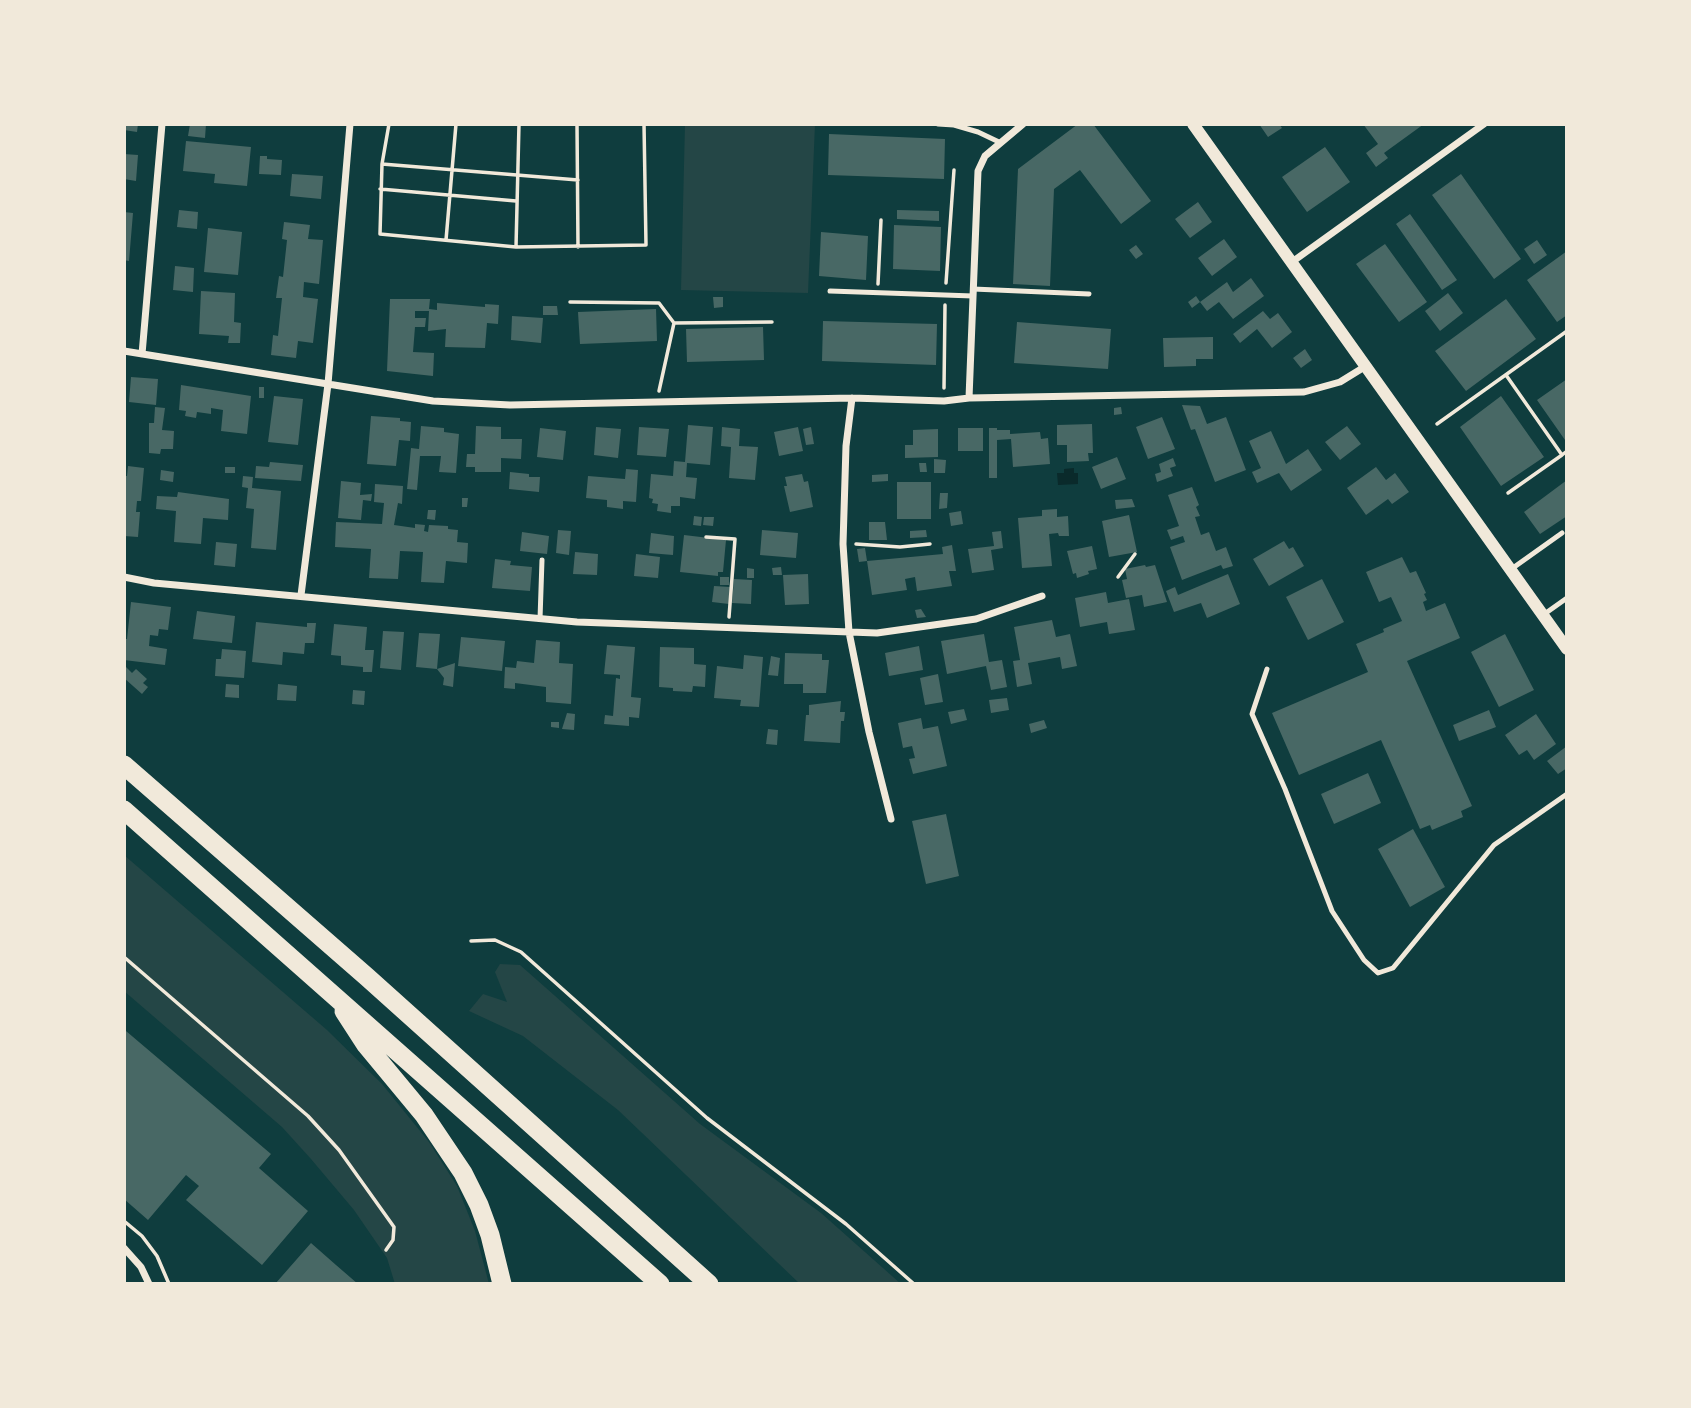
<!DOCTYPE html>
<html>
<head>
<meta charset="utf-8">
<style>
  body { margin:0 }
  #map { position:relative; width:1691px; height:1408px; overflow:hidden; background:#0f3d3e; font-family:Commissioner,sans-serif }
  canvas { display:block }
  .frame { position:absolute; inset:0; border:126px solid #f1e9da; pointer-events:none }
</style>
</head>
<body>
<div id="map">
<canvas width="1691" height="1408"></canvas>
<div class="frame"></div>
</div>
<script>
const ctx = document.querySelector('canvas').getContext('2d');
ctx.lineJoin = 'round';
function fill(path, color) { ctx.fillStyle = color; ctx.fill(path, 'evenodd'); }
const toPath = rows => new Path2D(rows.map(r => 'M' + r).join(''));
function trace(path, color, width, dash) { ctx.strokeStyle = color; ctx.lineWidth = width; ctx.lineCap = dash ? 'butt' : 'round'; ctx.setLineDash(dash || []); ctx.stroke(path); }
fill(toPath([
  [685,124,815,124,808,293,681,290],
  [124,855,327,1030,382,1084,429,1142,457,1186,475,1231,489,1284,395,1284,387,1258,354,1210,311,1159,282,1127,124,991],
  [500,964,520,965,700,1124,821,1213,901,1284,800,1284,618,1110,523,1036,469,1011,483,994,507,1002,495,972]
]), '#244646');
fill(toPath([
  [1074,468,1074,473,1078,473,1078,484,1058,485,1057,473,1064,473,1064,469]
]), '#0a2a2b');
fill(toPath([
  [124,124,138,124,137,132,124,130],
  [190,124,206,124,205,138,188,136],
  [1078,124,1093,124,1151,201,1121,224,1080,170,1054,189,1050,286,1013,284,1018,169],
  [1259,124,1279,124,1282,128,1268,137],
  [1363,124,1424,124,1384,153,1388,158,1376,167,1366,153,1378,144],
  [829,134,945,139,944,179,828,175],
  [186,141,251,147,247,186,214,183,215,174,183,171],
  [1325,147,1350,182,1307,212,1282,177],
  [124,154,138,155,136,181,124,179],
  [260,156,267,156,267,159,282,160,281,175,259,174],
  [292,174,323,176,321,199,290,196],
  [1461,174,1521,259,1494,279,1432,195],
  [1198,202,1212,222,1190,238,1175,219],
  [179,210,198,212,197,229,177,227],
  [897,210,939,211,939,221,897,219],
  [124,212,133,213,129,261,124,260],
  [1410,214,1457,280,1442,290,1396,224],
  [284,222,310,225,308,239,323,240,319,284,304,282,303,297,318,299,313,343,298,341,296,358,271,355,273,335,278,336,282,298,276,298,279,276,283,277,287,240,282,239],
  [894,225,941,227,940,271,893,269],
  [208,228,242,232,238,275,204,272],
  [821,232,868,236,866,280,819,276],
  [1224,239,1237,257,1212,276,1198,258],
  [1537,240,1547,255,1534,264,1524,249],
  [1385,244,1427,302,1399,322,1356,264],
  [1136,245,1143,254,1136,259,1129,250],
  [1567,251,1567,315,1557,322,1527,280],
  [175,266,194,268,193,292,173,290],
  [1251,278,1264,296,1233,319,1219,302,1207,311,1200,302,1227,282,1233,292],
  [201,291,235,293,234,322,241,323,240,343,228,343,229,336,199,334],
  [1448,293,1463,313,1440,331,1425,311],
  [1196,296,1200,302,1192,308,1188,302],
  [713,297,723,297,723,307,714,308],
  [390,299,430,299,429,309,437,310,437,303,485,307,485,304,499,305,498,324,487,323,485,348,445,347,446,329,428,331,429,311,415,311,415,318,426,318,425,327,415,327,413,352,434,353,433,376,387,371],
  [1506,299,1536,339,1466,391,1435,351],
  [543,306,557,306,558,315,543,315],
  [656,309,657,341,580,344,578,312],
  [1263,311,1270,319,1278,313,1292,332,1272,348,1257,329,1240,343,1233,334],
  [512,316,543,318,541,343,511,340],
  [823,321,937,324,936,365,822,361],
  [1017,322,1111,329,1108,369,1014,363],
  [763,327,764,360,687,362,686,329],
  [1213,337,1213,359,1196,359,1196,366,1164,367,1163,338],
  [1305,349,1312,360,1301,368,1293,358],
  [131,377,158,379,156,405,129,402],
  [1567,379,1567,438,1565,440,1537,400],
  [181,385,251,396,247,434,221,431,223,410,211,408,211,414,197,412,196,418,185,416,186,411,179,410],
  [259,387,264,387,264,398,259,398],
  [274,396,303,399,298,445,268,442],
  [1501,396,1544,457,1501,486,1460,427],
  [1182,405,1200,406,1207,424,1226,417,1246,470,1215,482,1195,429,1191,430],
  [155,407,165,408,162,430,174,431,173,449,161,449,160,454,149,453,149,423,154,423],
  [1121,407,1122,414,1114,415,1114,408],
  [371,416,400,418,400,421,411,422,410,441,399,440,396,466,367,464],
  [1162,417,1175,449,1148,459,1136,427],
  [1092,424,1093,453,1088,453,1089,461,1067,462,1067,445,1057,445,1057,425],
  [688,425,713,427,710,465,687,463,686,477,697,478,695,499,680,497,680,506,671,506,671,513,657,511,658,504,652,503,653,499,649,498,651,474,673,476,674,461,685,462],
  [421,426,444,428,444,432,459,434,456,473,439,472,441,456,420,456,417,490,407,489,411,448,419,449],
  [476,426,501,427,501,439,522,439,521,459,501,458,501,472,475,472,475,467,466,467,467,454,475,454],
  [1347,426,1361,444,1340,460,1325,442],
  [596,427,621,429,618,458,594,455],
  [639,427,669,429,666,457,637,455],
  [722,427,740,429,739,446,758,447,755,480,729,478,731,447,721,446],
  [798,427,803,451,779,456,774,432],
  [811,427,814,444,806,445,803,429],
  [540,428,566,431,563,460,537,457],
  [958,428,983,428,983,451,958,451],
  [989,428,997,428,997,430,1010,430,1010,434,1040,432,1041,439,1048,438,1050,464,1013,467,1011,439,997,440,997,478,989,478],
  [938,429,938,457,905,458,905,445,913,445,913,430],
  [1271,431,1286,464,1308,449,1322,470,1291,491,1279,473,1257,483,1252,472,1261,468,1249,441],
  [1117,457,1126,479,1101,489,1092,467],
  [1173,458,1176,466,1170,468,1173,476,1157,482,1155,474,1161,472,1159,464],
  [934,459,946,460,945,473,934,473],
  [270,462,303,465,301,481,255,478,256,466,269,467],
  [919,463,926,463,927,472,920,472],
  [128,466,144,468,141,501,137,501,136,512,140,512,138,537,124,536,124,476,127,476],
  [225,467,235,467,235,473,225,473],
  [1376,467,1386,480,1395,473,1409,492,1392,504,1388,499,1366,515,1347,488],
  [626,469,638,470,636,502,623,501,623,509,607,507,607,500,586,498,588,476,625,479],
  [161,470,174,472,173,482,160,480],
  [510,472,529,474,529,477,540,477,539,492,509,489],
  [802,474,804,482,808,481,813,507,790,512,784,486,787,486,785,477],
  [888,474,888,481,872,482,872,475],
  [243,476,253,477,252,488,281,491,276,550,251,548,254,509,246,508,248,488,242,487],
  [1567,480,1567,516,1540,534,1524,512],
  [341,481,361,483,360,495,372,494,371,501,363,500,361,520,338,518],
  [897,482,931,482,931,519,897,519],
  [375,484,403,486,402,504,398,503,394,525,415,528,415,524,425,525,424,531,428,532,429,525,448,526,448,529,458,530,457,542,468,543,467,563,446,561,444,583,421,582,423,552,400,551,398,579,369,578,371,549,335,547,336,522,382,524,384,503,374,502],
  [1192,487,1199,505,1196,507,1200,516,1195,517,1201,535,1209,532,1216,551,1226,547,1233,566,1223,569,1221,565,1182,580,1170,547,1185,542,1183,536,1171,540,1167,530,1179,526,1168,495],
  [178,492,229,499,228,520,203,518,201,544,174,542,176,511,156,509,157,496,177,497],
  [940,493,948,493,947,508,939,509],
  [462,498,468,498,467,507,462,507],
  [1132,499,1135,507,1116,509,1115,500],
  [1057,509,1057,517,1068,516,1069,536,1059,536,1058,533,1049,534,1052,566,1022,568,1018,518,1042,516,1042,510],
  [428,510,436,510,435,520,427,519],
  [961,511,963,524,951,526,949,513],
  [1129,515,1137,552,1109,557,1102,521],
  [694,516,702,517,701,526,693,525],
  [704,517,714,517,713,526,703,525],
  [869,522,885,522,887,540,869,540],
  [558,530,571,531,569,555,556,553],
  [762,530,798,533,796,558,760,555],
  [926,530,927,537,910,538,910,531],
  [1001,531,1003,548,991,550,994,570,972,573,968,549,994,546,992,532],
  [522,532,549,536,547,554,520,551],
  [651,533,674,536,673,555,649,553],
  [684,535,726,540,723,572,718,572,718,576,680,572],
  [1284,541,1289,549,1293,547,1304,566,1269,586,1253,559],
  [216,542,237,544,235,567,214,565],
  [952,545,956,571,949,571,952,586,917,591,915,577,905,579,907,590,872,595,867,561,943,554,942,547],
  [1092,546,1097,569,1088,571,1089,574,1077,578,1076,573,1073,574,1067,551],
  [865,548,867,561,859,562,857,549],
  [575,552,598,554,597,575,573,574],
  [636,554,660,557,658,578,634,576],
  [1402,557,1410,573,1416,571,1426,593,1424,594,1427,600,1423,602,1426,611,1445,603,1460,638,1407,661,1472,806,1461,811,1463,817,1432,830,1430,825,1420,829,1381,740,1299,775,1272,713,1368,672,1356,644,1384,632,1383,629,1402,621,1391,597,1379,602,1366,572],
  [495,559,511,561,510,565,532,567,530,591,492,588],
  [1145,565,1146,567,1155,565,1167,602,1144,607,1142,595,1126,598,1122,580,1127,579,1125,569],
  [781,567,782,575,773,575,772,568],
  [747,568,754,569,754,578,747,578],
  [808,574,809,604,785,605,783,575],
  [1228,574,1240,604,1207,618,1201,603,1174,612,1166,591,1175,587,1178,595],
  [720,577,729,577,729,585,720,585],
  [734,579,752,580,751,604,732,603],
  [1322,579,1344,622,1308,640,1286,597],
  [714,586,730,587,729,604,712,602],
  [1106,592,1108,603,1129,599,1135,630,1109,634,1107,622,1080,627,1075,598],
  [131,602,171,607,168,630,159,629,158,636,150,635,149,646,167,649,165,665,124,660,124,639,127,639],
  [921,609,926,617,917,618,915,610],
  [197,611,235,616,232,643,193,639],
  [1052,620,1056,637,1070,634,1077,666,1062,669,1060,657,1028,663,1032,684,1017,687,1013,661,1020,660,1014,627],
  [256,622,307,627,307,623,316,623,314,643,305,643,304,654,283,652,282,665,252,662],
  [334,624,367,627,365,650,374,650,372,672,363,672,363,667,341,665,341,656,331,655],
  [383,631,404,632,401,670,380,668],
  [419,633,440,634,437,669,416,667],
  [984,634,989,662,1002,660,1007,687,991,690,986,666,947,674,941,641],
  [1505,634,1534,690,1499,707,1471,652],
  [461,637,505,641,502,671,458,666],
  [536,640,560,642,559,663,573,664,571,704,546,702,546,687,515,683,515,689,504,688,505,667,516,668,517,661,534,663],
  [607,645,635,647,631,697,641,698,639,718,629,717,629,726,604,724,605,715,613,716,616,678,620,679,620,675,604,674],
  [919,646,923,670,889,676,885,653],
  [660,647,694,648,694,664,706,665,705,687,693,686,692,692,673,691,673,688,659,687],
  [222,649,246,651,244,678,215,676,216,659,221,659],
  [785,653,822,654,822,660,829,660,826,693,803,693,803,684,784,684],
  [744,655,763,657,759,707,740,706,741,700,714,698,717,666,743,669],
  [771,656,780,658,778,676,768,675],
  [455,663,453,687,443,685,444,678,437,669],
  [124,665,132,673,136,669,147,679,143,683,148,687,142,694,124,678],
  [938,674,943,702,925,705,920,678],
  [226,684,239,685,239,698,225,697],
  [278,684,297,686,296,701,277,700],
  [353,690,365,691,364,705,352,704],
  [1007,698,1009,710,991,713,989,700],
  [841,701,840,712,845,712,844,721,841,721,840,743,804,741,806,715,809,715,809,705],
  [964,709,967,720,951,724,948,712],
  [1489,710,1496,727,1459,741,1453,725],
  [567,713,575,714,574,730,562,729],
  [1536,714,1556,744,1534,760,1527,750,1519,755,1505,735],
  [921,718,923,729,938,726,947,766,913,774,909,759,915,758,912,746,903,748,898,723],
  [1044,720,1047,728,1031,733,1029,724],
  [551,722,559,722,559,728,551,727],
  [768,729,778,730,777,745,766,744],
  [1567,746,1567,768,1558,774,1547,761],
  [1368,773,1381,803,1334,824,1321,794],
  [946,814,959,876,926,884,912,821],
  [1413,829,1445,887,1410,907,1378,849],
  [126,1031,271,1154,259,1168,308,1211,262,1265,186,1200,199,1186,186,1175,148,1220,124,1199,124,1033],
  [311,1243,336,1265,358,1284,275,1284]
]), '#486865');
trace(toPath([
  [389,124,382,164,380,234,516,247,646,245,644,124],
  [577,124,578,247],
  [382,164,578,180],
  [380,189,516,201],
  [446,240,456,124],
  [516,247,519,124],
  [946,283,954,170],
  [878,284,881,220],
  [570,302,659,303,674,323],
  [1506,375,1562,455,1567,451],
  [944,388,945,305],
  [659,391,674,323,772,322],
  [1437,424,1567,331],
  [1508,493,1562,455],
  [706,537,735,539,729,617],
  [856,544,900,547,930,544],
  [1118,577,1135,554],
  [471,941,495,940,521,952,707,1118,846,1224,914,1284],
  [124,957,308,1116,339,1150,394,1227,393,1240,386,1250],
  [124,1221,142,1236,157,1256,169,1284]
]), '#f1e9da', 3.5);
trace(toPath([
  [938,124,954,125,978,132,999,142],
  [973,289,1089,294],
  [830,291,973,296],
  [1510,570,1562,533],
  [1543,615,1567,598],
  [540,619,542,560],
  [1267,669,1252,714,1285,789,1332,911,1364,960,1378,973,1393,968,1494,845,1567,794]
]), '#f1e9da', 5);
trace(toPath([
  [1292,262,1484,124],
  [124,351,433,401,510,405,852,398,944,401,969,398,1304,392,1340,382,1366,366],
  [142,354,162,124],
  [852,398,846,446,843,544,849,632,869,732,891,819],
  [969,398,978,171,985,156,1023,124],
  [124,577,154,583,577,622,877,633,976,619,1042,596],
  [301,595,328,384,350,124],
  [124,1248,141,1267,149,1284]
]), '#f1e9da', 7);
trace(toPath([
  [1193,124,1567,649]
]), '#f1e9da', 12);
trace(toPath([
  [124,765,367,977,709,1284],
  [124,810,660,1284],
  [344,1011,366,1045,424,1115,463,1173,479,1205,490,1235,502,1284]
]), '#f1e9da', 19);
</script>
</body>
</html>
